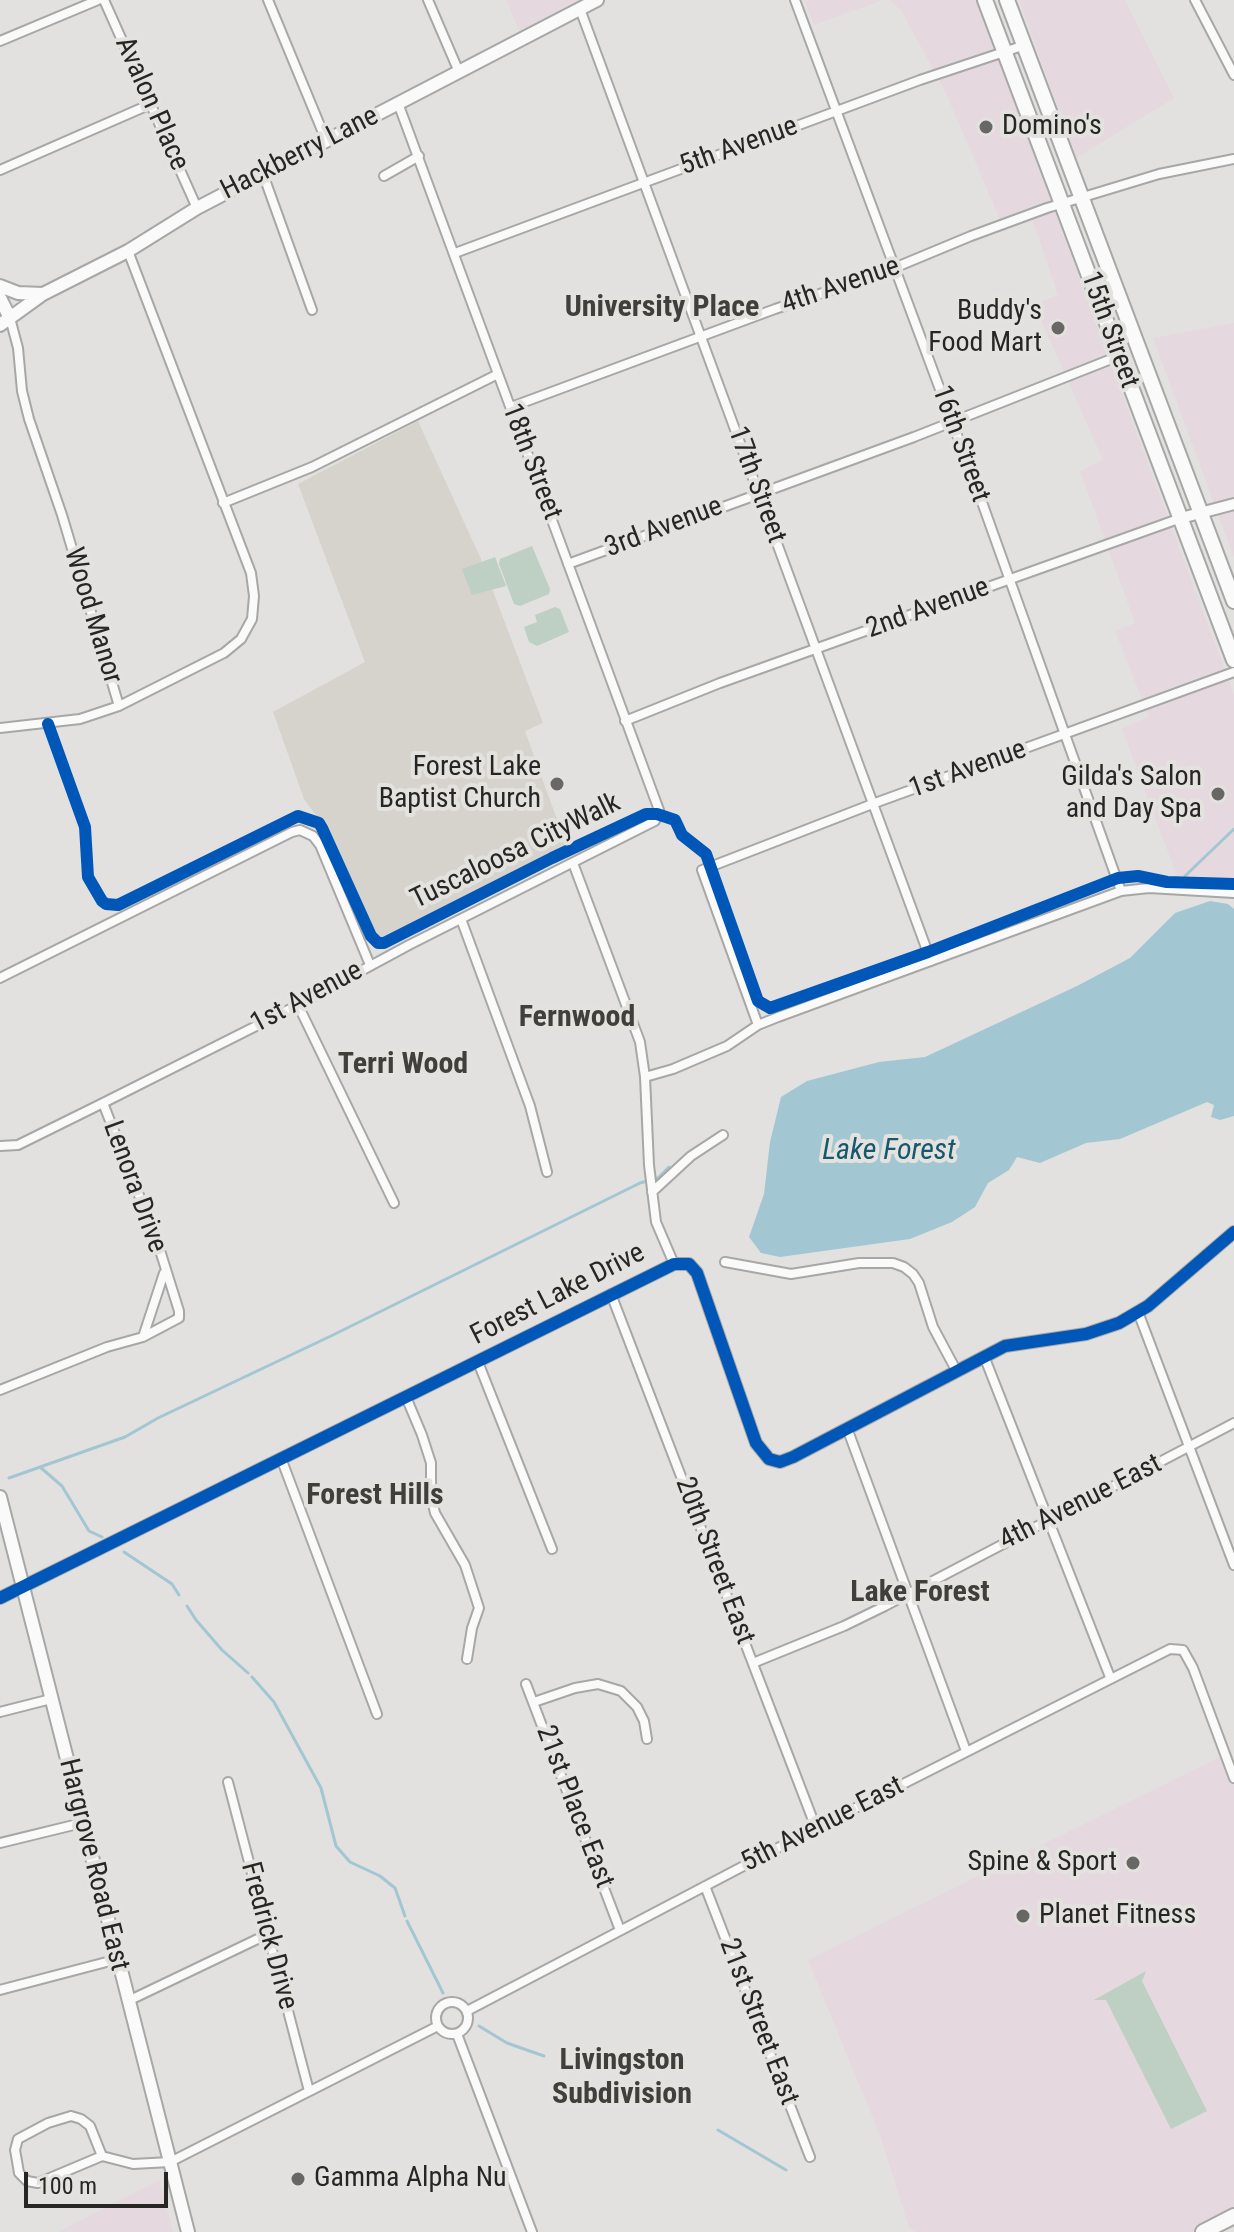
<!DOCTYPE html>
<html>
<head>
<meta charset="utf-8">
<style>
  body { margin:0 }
  #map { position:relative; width:1234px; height:2232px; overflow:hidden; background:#e2e1df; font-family:"Roboto Condensed",sans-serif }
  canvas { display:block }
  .scale { position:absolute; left:24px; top:2172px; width:144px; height:36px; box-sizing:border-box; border:4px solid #262624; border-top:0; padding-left:10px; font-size:24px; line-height:28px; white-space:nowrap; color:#262624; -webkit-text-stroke:6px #e3e2de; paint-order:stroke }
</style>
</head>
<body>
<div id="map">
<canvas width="1234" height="2232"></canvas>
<div class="scale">100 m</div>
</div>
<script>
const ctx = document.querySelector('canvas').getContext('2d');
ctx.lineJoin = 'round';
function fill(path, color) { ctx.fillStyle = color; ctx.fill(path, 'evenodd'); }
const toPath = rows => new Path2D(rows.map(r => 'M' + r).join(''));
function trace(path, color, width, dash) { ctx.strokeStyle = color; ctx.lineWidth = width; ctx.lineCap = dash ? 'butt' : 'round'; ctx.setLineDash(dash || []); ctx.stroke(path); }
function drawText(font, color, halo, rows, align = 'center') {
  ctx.font = font + ' "Roboto Condensed",sans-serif'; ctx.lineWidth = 8; ctx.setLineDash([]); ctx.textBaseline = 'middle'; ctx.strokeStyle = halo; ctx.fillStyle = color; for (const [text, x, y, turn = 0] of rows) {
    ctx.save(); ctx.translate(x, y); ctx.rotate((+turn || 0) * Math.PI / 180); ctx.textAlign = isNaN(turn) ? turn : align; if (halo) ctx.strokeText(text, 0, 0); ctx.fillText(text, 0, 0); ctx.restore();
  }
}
fill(toPath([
  [506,0,585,0,520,32],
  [804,0,883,0,814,25],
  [890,0,976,0,1234,695,1234,883,1180,884,1122,729,1149,717,1115,631,1135,623,1080,471,1103,460,1034,304,1058,295,1031,215,1002,224,944,89,901,10],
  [1019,0,1125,0,1174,98,1076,158],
  [1234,323,1234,557,1153,338],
  [1224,1755,1234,1778,1234,2227,1222,2232,915,2232,909,2227,880,2135,808,1960],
  [159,2180,173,2232,58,2232]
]), '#e5d8de');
fill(toPath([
  [418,421,480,557,543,723,525,731,567,847,388,939,377,938,371,930,347,873,322,823,304,799,273,712,365,662,298,484]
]), '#d5d3cc');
fill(toPath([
  [532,546,550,589,549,594,520,606,514,604,499,564,500,559],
  [495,557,506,586,472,595,462,569],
  [555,607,560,609,569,632,537,646,529,642,524,627,537,622,535,615],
  [1146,1971,1142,1981,1207,2111,1171,2129,1106,2000,1094,2000]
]), '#becfc3');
fill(toPath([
  [1210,901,1228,904,1234,909,1234,1116,1220,1120,1211,1117,1214,1105,1207,1102,1120,1139,1086,1143,1040,1163,1017,1157,1009,1170,988,1183,975,1207,952,1222,910,1239,780,1257,761,1253,749,1237,764,1194,770,1142,781,1097,807,1081,879,1062,925,1057,1077,986,1130,958,1175,913]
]), '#a3c6d3');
trace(toPath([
  [1185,876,1234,829],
  [40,1467,62,1486,89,1531,102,1537],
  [9,1478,125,1437,158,1418,333,1335,640,1183,658,1178,669,1167],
  [124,1552,172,1584,179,1595],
  [187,1606,196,1620,222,1650,248,1673],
  [252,1677,274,1702,321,1788,336,1846,350,1862,380,1876,395,1888,405,1916],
  [407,1921,443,1993],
  [479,2026,507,2043,544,2056],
  [718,2130,786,2170]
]), '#a3c6d3', 3);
const minor = toPath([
  [104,0,197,208],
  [268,0,326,140],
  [428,0,459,72],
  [795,0,983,505,1121,891],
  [1195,0,1234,75],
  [580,9,931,961],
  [0,41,98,0],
  [0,170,151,104],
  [263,174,312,310],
  [384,176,419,156],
  [455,253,920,80,1025,45],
  [10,318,18,348,22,391,29,419,62,515,119,706],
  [511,407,775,309,882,273,971,236,1047,208,1159,174,1234,159],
  [223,503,312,467,498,374],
  [568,564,914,437,1119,356],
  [625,721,720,683,1181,518],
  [0,728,80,719,119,706,224,653,241,639,252,619,254,596,251,573,128,251],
  [573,863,640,1042,645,1077,649,1165,656,1222,674,1264],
  [461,919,530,1106,547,1172],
  [0,978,292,832,300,830,313,836,320,845,370,965],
  [298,1005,394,1203],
  [758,1025,702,870,875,803,1234,672],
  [645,1077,673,1069,727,1046,758,1025,778,1017,1121,891,1149,888,1234,893],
  [0,1146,18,1145,103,1103,298,1005,409,945,655,821,659,810,398,103],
  [652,1192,691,1156,723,1135],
  [725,1262,791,1274,859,1263,893,1263,904,1267,913,1274,919,1283,933,1327,956,1370],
  [611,1294,816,1828],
  [1138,1312,1234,1565],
  [143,1337,164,1273],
  [984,1356,1110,1677],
  [478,1362,552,1549],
  [0,1390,107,1347,143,1337,179,1318,179,1311,158,1244,103,1103],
  [406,1397,422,1435,431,1463,431,1495,435,1513,465,1565,479,1608,472,1628,467,1659],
  [847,1428,966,1751],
  [281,1458,377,1714],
  [753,1663,844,1626,885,1606,1234,1423],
  [526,1684,620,1930],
  [534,1702,575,1688,598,1684,621,1691,637,1707,644,1721,647,1739],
  [0,1712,51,1699],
  [228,1782,309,2091],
  [0,1843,82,1823],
  [705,1886,810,2157],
  [0,1990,118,1959],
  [128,2001,268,1934],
  '436 2018a16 16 0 1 1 32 0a16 16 0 1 1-32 0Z',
  [467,2011,816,1828,1170,1649,1183,1650,1193,1668,1234,1778],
  [457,2034,532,2232],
  [71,2116,81,2119,90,2126,102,2156,38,2183,27,2181,19,2173,17,2161,15,2150,18,2139,48,2123,71,2116],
  [102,2156,133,2164,170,2162,438,2026]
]);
const tertiary = toPath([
  [1181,518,1234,504],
  [0,1598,674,1264,689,1264,697,1273,756,1443,769,1459,780,1462,793,1457,1005,1346,1086,1334,1119,1323,1148,1306,1234,1232]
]);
const secondary = toPath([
  [0,286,18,293,43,294],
  [0,298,10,318],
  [0,325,43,294,128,251,197,208,597,0],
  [0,1497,188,2232]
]);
const primary = toPath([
  [985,0,1234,660],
  [1007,0,1234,601]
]);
const trunk = toPath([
  [1203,2232,1234,2216]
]);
trace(minor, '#a7a7a5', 12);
trace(tertiary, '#a7a7a5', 14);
trace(secondary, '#a7a7a5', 16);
trace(primary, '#a7a7a5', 18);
trace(trunk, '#a7a7a5', 18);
trace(minor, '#fbfafa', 8);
trace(tertiary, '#fbfafa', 10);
trace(secondary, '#fbfafa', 12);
trace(primary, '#fbfafa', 14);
trace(trunk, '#fbfafa', 14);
trace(toPath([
  [48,724,85,827,88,877,102,901,106,904,118,905,298,816,319,823,322,828,371,936,378,943,384,943,552,858,646,814,657,814,675,820,682,835,706,854,758,1001,770,1008,928,952,1118,878,1138,876,1167,882,1234,884],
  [0,1598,674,1264,689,1264,697,1273,756,1443,769,1459,780,1462,793,1457,1005,1346,1086,1334,1119,1323,1148,1306,1234,1232]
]), '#0057b8', 12);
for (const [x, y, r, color] of [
  [986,127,8,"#686765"],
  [1058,328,8,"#686765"],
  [557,784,8,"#686765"],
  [1218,794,8,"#686765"],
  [1133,1863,8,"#686765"],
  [1023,1916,8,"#686765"],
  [298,2179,8,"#686765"]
]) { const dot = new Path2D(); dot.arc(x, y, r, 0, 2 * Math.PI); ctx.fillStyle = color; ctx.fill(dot); trace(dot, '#e3e2de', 3); }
drawText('28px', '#262624', '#e3e2de', [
  ["Avalon Place",151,104,66],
  ["5th Avenue",739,147,-20],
  ["Hackberry Lane",300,154,-27],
  ["4th Avenue",841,286,-19],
  ["15th Street",1109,330,70],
  ["16th Street",960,444,70],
  ["18th Street",531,462,69],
  ["17th Street",756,485,70],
  ["3rd Avenue",664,528,-21],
  ["2nd Avenue",928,609,-20],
  ["Wood Manor",92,616,73],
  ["1st Avenue",968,770,-20],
  ["Tuscaloosa CityWalk",516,852,-26],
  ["1st Avenue",307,998,-28],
  ["Lenora Drive",134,1187,70],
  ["Forest Lake Drive",558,1295,-27],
  ["4th Avenue East",1081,1503,-27],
  ["20th Street East",714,1561,69],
  ["21st Place East",574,1807,69],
  ["5th Avenue East",823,1825,-27],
  ["Hargrove Road East",93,1865,76],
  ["Fredrick Drive",268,1936,75],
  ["21st Street East",758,2022,69]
]);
drawText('28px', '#262624', '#e3e2de', [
  ["Domino's",1002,127,"left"],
  ["Buddy's",1042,312],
  ["Food Mart",1042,344],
  ["Forest Lake",541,768],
  ["Baptist Church",541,800],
  ["Gilda's Salon",1202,778],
  ["and Day Spa",1202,810],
  ["Spine & Sport",1117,1863],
  ["Planet Fitness",1039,1916,"left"],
  ["Gamma Alpha Nu",314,2179,"left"]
], 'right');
drawText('bold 30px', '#403f3c', '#e3e2de', [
  ["University Place",662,308],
  ["Fernwood",577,1018],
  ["Terri Wood",403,1065],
  ["Forest Hills",375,1496],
  ["Lake Forest",920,1593],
  ["Livingston",622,2061],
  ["Subdivision",622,2095]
]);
drawText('italic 30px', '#16596d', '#e3e2de', [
  ["Lake Forest",889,1151]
]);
</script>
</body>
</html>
